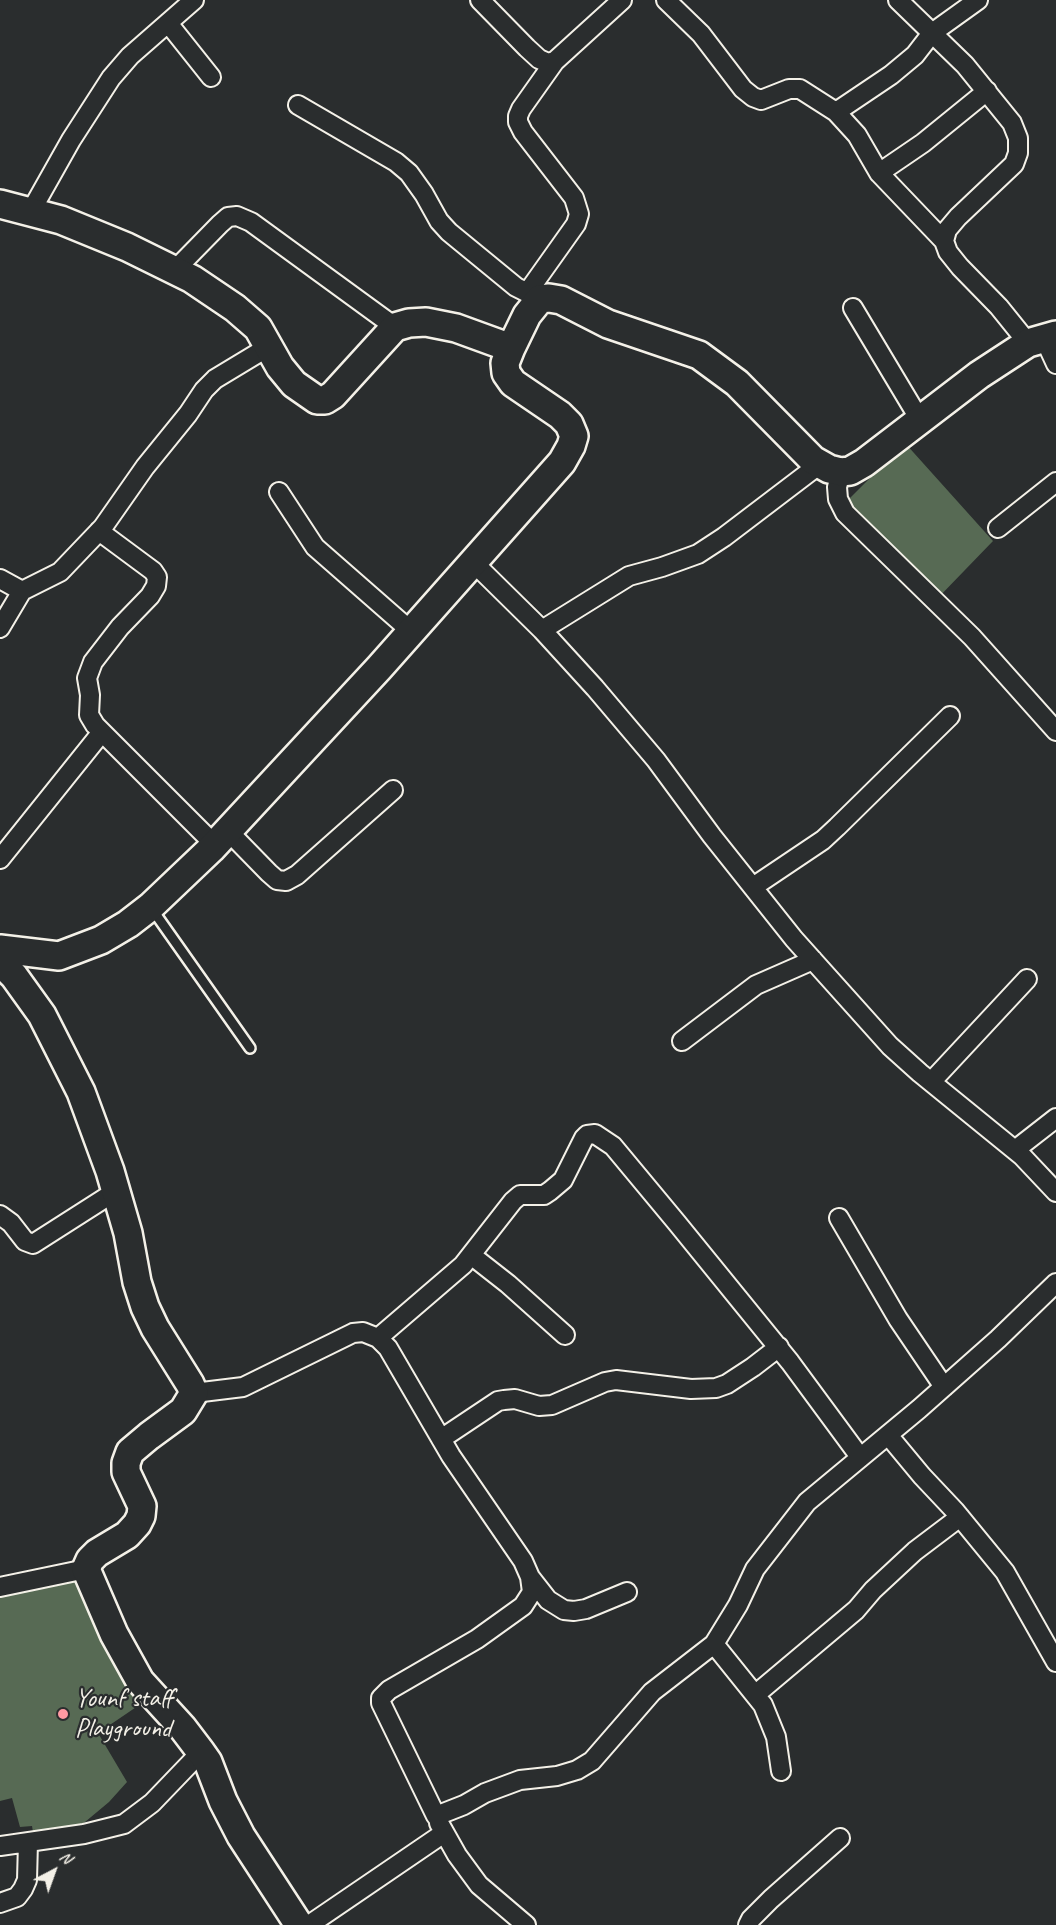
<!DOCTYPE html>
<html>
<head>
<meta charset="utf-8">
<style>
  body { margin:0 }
  #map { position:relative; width:1056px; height:1925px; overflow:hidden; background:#2a2d2e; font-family:Caveat,sans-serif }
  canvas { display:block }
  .north { position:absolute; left:24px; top:1841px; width:60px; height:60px; -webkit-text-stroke:4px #2a2d2e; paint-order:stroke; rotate:41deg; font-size:16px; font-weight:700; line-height:24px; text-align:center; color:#f4f1e8 }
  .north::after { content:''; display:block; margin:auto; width:21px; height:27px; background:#f4f1e8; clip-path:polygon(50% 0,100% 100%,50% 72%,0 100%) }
</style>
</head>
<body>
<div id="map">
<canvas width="1056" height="1925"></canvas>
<div class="north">N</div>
</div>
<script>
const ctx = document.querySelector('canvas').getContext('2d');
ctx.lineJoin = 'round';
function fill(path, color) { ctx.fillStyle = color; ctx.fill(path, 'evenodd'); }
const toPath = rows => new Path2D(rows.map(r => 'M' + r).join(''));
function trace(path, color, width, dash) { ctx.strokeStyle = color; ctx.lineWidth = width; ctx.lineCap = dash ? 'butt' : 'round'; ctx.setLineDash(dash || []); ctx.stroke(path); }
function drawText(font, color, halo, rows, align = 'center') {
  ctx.font = font + ' Caveat,sans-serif'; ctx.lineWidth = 4.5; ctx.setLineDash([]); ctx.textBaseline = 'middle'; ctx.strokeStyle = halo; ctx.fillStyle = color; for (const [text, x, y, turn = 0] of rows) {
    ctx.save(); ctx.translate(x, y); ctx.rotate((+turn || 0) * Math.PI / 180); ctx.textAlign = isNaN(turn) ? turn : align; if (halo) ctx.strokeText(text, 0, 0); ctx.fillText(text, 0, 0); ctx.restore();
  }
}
fill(toPath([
  [905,443,993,541,935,601,842,506],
  [84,1569,154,1695,98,1733,127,1782,109,1802,85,1822,56,1838,34,1838,32,1826,20,1827,12,1798,0,1801,0,1582]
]), '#576a54');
const lane = toPath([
  [152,909,250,1048]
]);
const street = toPath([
  [480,0,527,48,539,59,548,63,555,61,622,0],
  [666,0,701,34,743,89,753,97,761,100,789,89,800,89,836,112,857,135,879,173,944,241],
  [898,0,965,65,1012,123,1018,138,1018,153,1014,164,958,217,947,230,944,241,948,252,960,267,999,307,1028,343],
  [168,23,211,77],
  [298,105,396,162,409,173,424,194,439,221,449,232,516,287,540,299],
  [836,112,891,75,915,55,932,33,978,0],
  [879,173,923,143,987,91],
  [31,211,71,140,111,78,130,56,194,0],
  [174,271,220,224,228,217,237,216,251,222,395,327],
  [527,293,576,224,579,214,574,198,523,132,518,122,518,116,521,109,555,61],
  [853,308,920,420],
  [1044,338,1056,364],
  [841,472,837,487,838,499,845,513,972,637,1056,731],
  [279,492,315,547,412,632],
  [998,528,1056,482],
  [99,531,153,571,157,577,156,586,150,596,120,627,93,662,87,678,90,695,89,715,95,725,215,845],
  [474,563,542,630,595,688,656,760,712,836,794,939,890,1046,920,1073,1022,1156,1056,1192],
  [0,579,22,591,60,572,103,527,145,467,188,414,204,390,215,379,268,347],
  [0,628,22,591],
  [542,630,629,576,662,567,698,554,724,537,820,464],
  [228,831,269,873,277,880,286,881,297,875,393,790],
  [0,859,102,732],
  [753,887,823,840,837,827,950,716],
  [682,1041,756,985,813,960],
  [931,1082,1027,979],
  [1015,1150,1056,1118],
  [0,1215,11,1223,25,1241,33,1244,116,1191],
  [839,1218,898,1319,944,1387],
  [471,1255,508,1284,565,1335],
  [378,1338,463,1265,513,1201,520,1195,544,1195,550,1191,563,1180,584,1138,587,1135,595,1134,613,1146,677,1223,790,1362,860,1457],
  [194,1393,243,1387,353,1333,363,1332,378,1338,388,1348,451,1456,523,1561,530,1577,532,1592,523,1606,477,1639,389,1690,381,1698,381,1703,436,1816,464,1805,485,1793,520,1780,557,1776,577,1770,592,1761,652,1692,714,1644,738,1605,755,1569,807,1502,919,1409,998,1339,1056,1283],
  [888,1435,922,1476,955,1511,1005,1572,1056,1662],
  [441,1439,498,1401,504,1400,515,1399,539,1406,552,1405,605,1382,616,1380,691,1389,716,1388,727,1384,753,1367,779,1347],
  [530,1577,548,1600,564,1610,574,1611,586,1609,627,1592],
  [0,1587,86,1569],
  [714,1644,763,1705,776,1737,781,1771],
  [755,1695,856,1610,873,1590,915,1551,960,1517],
  [439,1823,457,1855,479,1885,526,1925],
  [0,1846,84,1834,124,1824,152,1803,201,1752],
  [0,1903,17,1897,23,1889,27,1880,28,1842],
  [309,1925,444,1833],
  [748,1925,751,1919,771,1899,840,1838]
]);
const secondary = toPath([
  [0,204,61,220,127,247,192,279,235,308,258,328,280,367,294,384,317,400,325,400,333,395,395,327,409,323,426,322,456,328,511,348],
  [0,949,59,956,101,940,128,924,150,907,211,849,379,668,562,462,571,446,574,436,569,424,560,415,513,383,506,373,505,363,511,348,527,315,540,299,549,298,561,300,608,324,699,355,737,383,813,460,829,469,841,472,850,471,864,463,979,375,1028,343,1056,335],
  [0,962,14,976,42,1015,81,1092,110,1171,128,1233,137,1282,145,1307,155,1328,190,1384,194,1393,183,1411,149,1436,130,1452,126,1463,126,1472,142,1506,141,1516,137,1524,127,1535,97,1553,90,1560,86,1569,114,1634,140,1681,182,1727,201,1752,208,1762,223,1801,241,1836,299,1925]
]);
trace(lane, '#f4f1e8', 14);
trace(street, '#f4f1e8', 22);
trace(secondary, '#f4f1e8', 32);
trace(lane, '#2a2d2e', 9);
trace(street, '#2a2d2e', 18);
trace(secondary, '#2a2d2e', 27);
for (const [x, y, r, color] of [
  [63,1714,6,"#ff9aa2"]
]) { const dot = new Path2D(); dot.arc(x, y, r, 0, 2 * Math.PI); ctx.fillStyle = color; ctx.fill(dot); trace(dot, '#2a2d2e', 2); }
drawText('26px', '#f4f1e8', '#2a2d2e', [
  ["Younf staff",75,1699],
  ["Playground",75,1729]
], 'left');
</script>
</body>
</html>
